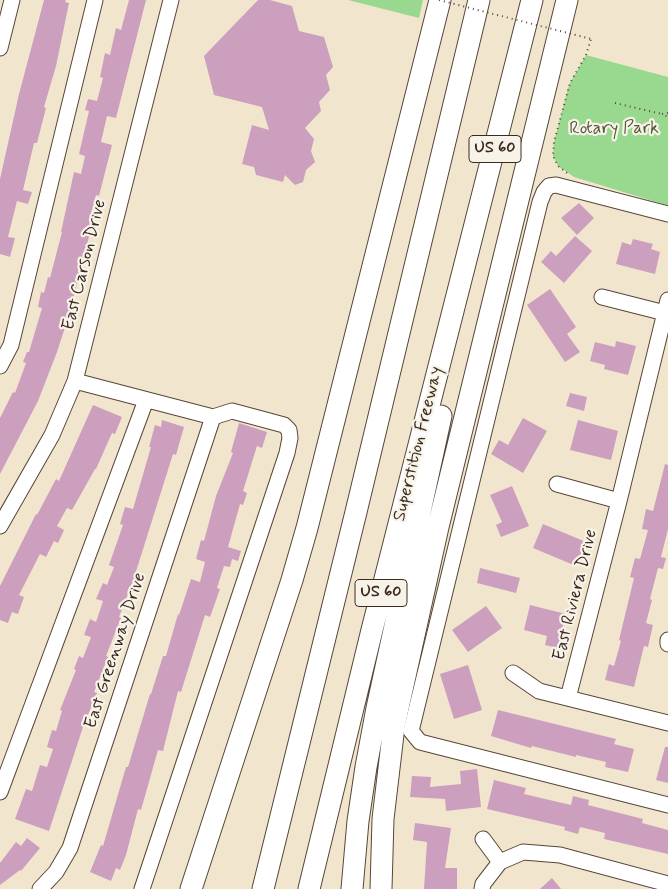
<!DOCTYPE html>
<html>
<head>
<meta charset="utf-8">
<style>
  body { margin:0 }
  canvas { display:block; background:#f1e6cd }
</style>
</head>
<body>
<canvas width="668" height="889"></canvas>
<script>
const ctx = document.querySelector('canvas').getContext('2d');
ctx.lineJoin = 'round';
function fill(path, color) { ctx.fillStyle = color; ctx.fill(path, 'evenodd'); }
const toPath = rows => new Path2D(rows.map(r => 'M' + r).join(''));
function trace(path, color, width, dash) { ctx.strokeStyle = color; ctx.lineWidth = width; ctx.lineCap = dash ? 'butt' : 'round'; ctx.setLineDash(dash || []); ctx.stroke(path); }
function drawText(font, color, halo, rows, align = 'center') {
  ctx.font = font + ' Mynerve,sans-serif'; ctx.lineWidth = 4.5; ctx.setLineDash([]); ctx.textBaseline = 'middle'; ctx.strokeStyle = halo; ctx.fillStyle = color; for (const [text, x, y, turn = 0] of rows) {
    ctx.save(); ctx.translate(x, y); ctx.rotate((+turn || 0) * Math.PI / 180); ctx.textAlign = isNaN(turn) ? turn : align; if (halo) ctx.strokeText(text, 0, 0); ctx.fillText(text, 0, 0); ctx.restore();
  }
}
fill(toPath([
  [348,0,423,0,419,18],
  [586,55,668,77,668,207,666,205,574,177,558,166,553,156,554,142,567,92,570,83]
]), '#99d98f');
fill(toPath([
  [44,0,66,0,65,2,69,3,56,66,44,107,46,108,37,143,34,143,23,190,32,192,28,204,17,201,8,237,15,238,10,257,0,254,0,179,19,94],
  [129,0,146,0,116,118,107,116,101,142,112,145,99,196,96,195,90,217,94,217,69,315,57,352,38,401,0,474,0,418,13,392,15,393,26,363,23,362,27,352,29,352,42,308,38,307,41,292,44,293,48,277,50,278,62,232,61,232,74,172,81,174,85,156,79,154,89,111,85,110,88,99,97,101,103,78,100,77,105,53,110,55,116,28,121,30],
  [258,0,270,0,292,6,299,31,324,37,333,67,326,75,330,90,319,102,321,111,305,128,314,139,311,151,315,162,306,170,303,182,295,185,285,175,283,182,256,175,254,167,242,164,252,125,269,130,262,107,214,95,204,56],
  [579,203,594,218,577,235,561,218],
  [575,236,592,251,564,283,541,262,551,251,556,256],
  [633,239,653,244,651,249,660,252,655,274,616,264,622,242,631,245],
  [550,289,576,327,567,334,580,352,565,362,527,305],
  [616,341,636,346,628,375,604,369,605,365,590,361,595,342,615,347],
  [570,393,587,397,584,411,566,406],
  [93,405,122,417,115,434,112,433,96,469,95,469,72,510,67,508,57,526,64,530,58,543,54,541,46,557,40,554,19,595,24,597,18,614,12,612,8,623,0,620,0,586,36,514,37,515,56,479,59,481],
  [523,418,547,431,523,473,491,454,499,440,508,445],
  [162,420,184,427,176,455,173,454,133,581,119,617,121,618,106,656,108,657,94,692,97,693,83,727,49,831,15,819,26,789,32,791,40,765,47,767,53,749,47,747,52,730,56,731,62,711,60,710,76,670,74,669,79,656,83,658,91,637,84,635,90,619,96,622,103,601,96,599,103,583,107,585,114,567,109,565,123,525,120,524,125,507,133,509,151,447,149,447,155,425,161,427],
  [578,420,618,431,611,460,570,450],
  [239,423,267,432,262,448,257,446,243,491,247,493,243,505,240,504,228,547,241,551,238,561,232,559,230,567,224,566,217,588,220,589,210,617,205,615,181,692,178,691,163,751,158,750,141,810,138,809,126,855,120,870,116,868,111,881,90,872,101,845,103,846,126,767,128,767,150,694,151,694,163,656,166,656,178,614,179,615,191,579,200,582,205,562,196,559,201,540,204,541,216,496,233,453,231,452],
  [665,464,668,465,668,529,661,557,666,558,663,569,658,568,650,599,652,600,646,623,653,625,648,647,644,646,634,687,605,680,609,664,614,666,621,641,619,640,634,578,630,577,635,558,640,559,648,530,642,529,646,509,653,511],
  [512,486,529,526,501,537,496,525,502,522,490,495],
  [543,524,586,542,576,566,533,548],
  [480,568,520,578,516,593,477,583],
  [530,605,566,614,558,648,545,645,547,636,524,630],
  [486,606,502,628,468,652,452,630],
  [468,665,482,710,454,719,440,674],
  [498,710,616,739,614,744,634,749,628,772,605,767,606,762,576,755,576,757,532,746,531,748,491,736],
  [665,747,668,747,668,783,656,780],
  [477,769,481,807,446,811,445,799,410,797,412,776,431,777,430,787,461,784,460,771],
  [494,780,526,788,524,794,571,805,573,796,589,800,588,805,643,819,642,823,668,830,668,854,604,839,605,833,580,827,578,834,564,830,565,827,487,809],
  [415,823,451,828,445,868,457,868,457,889,424,889,427,842,413,840],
  [27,838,40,848,21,871,20,870,0,885,0,863,16,842,21,846],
  [552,878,561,889,540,889]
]), '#cd9fbf');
const minor = toPath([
  [0,48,12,0],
  [668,214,556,185,549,186,544,192,540,202,411,731,420,742,668,805],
  [602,297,665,313],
  [0,366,11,345,95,0],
  [75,381,213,417],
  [557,484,619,501],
  [0,526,52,435,75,381,171,0],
  [668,640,668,644],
  [513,673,539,691,668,723],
  [568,698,619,501,668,300],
  [0,792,146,400],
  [483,839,500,862],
  [40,889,56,872,70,848,213,417],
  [142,889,287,453,290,438,289,430,284,425,232,411,213,417],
  [482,889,483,884,500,862,523,852,560,855,668,884]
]);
const highway = toPath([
  [191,889,292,580,307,528,440,0],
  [263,889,356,512,479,0],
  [309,889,372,630,532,0],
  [352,889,358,821,366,767,377,708,441,416],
  [381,889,383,819,394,726,438,527,567,0]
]);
trace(minor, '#564638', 17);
trace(highway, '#564638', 23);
trace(toPath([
  [615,103,662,114],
  [668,113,662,114,668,117],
  [567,173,558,166,553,156,554,142,570,83,586,55,591,39]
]), '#564638', 2, [1, 4]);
trace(minor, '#fff', 15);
trace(highway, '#fff', 21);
trace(toPath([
  [439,0,591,39]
]), '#564638', 2, [1, 4]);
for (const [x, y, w] of [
  [495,149,52],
  [381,593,52]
]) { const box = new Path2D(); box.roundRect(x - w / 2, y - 13.5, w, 27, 4); ctx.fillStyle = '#f7f3e8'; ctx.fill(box); trace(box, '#3b2a1e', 1); }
drawText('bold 16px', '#3b2a1e', null, [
  ["US 60",495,149],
  ["US 60",381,593]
]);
drawText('18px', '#52563a', '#f7f3e8', [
  ["Rotary Park",614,129]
]);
drawText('18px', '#3b2a1e', '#f7f3e8', [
  ["East Carson Drive",85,265,-76],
  ["Superstition Freeway",419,444,-76],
  ["East Riviera Drive",576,595,-76],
  ["East Greenway Drive",116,651,-72]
]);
</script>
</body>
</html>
